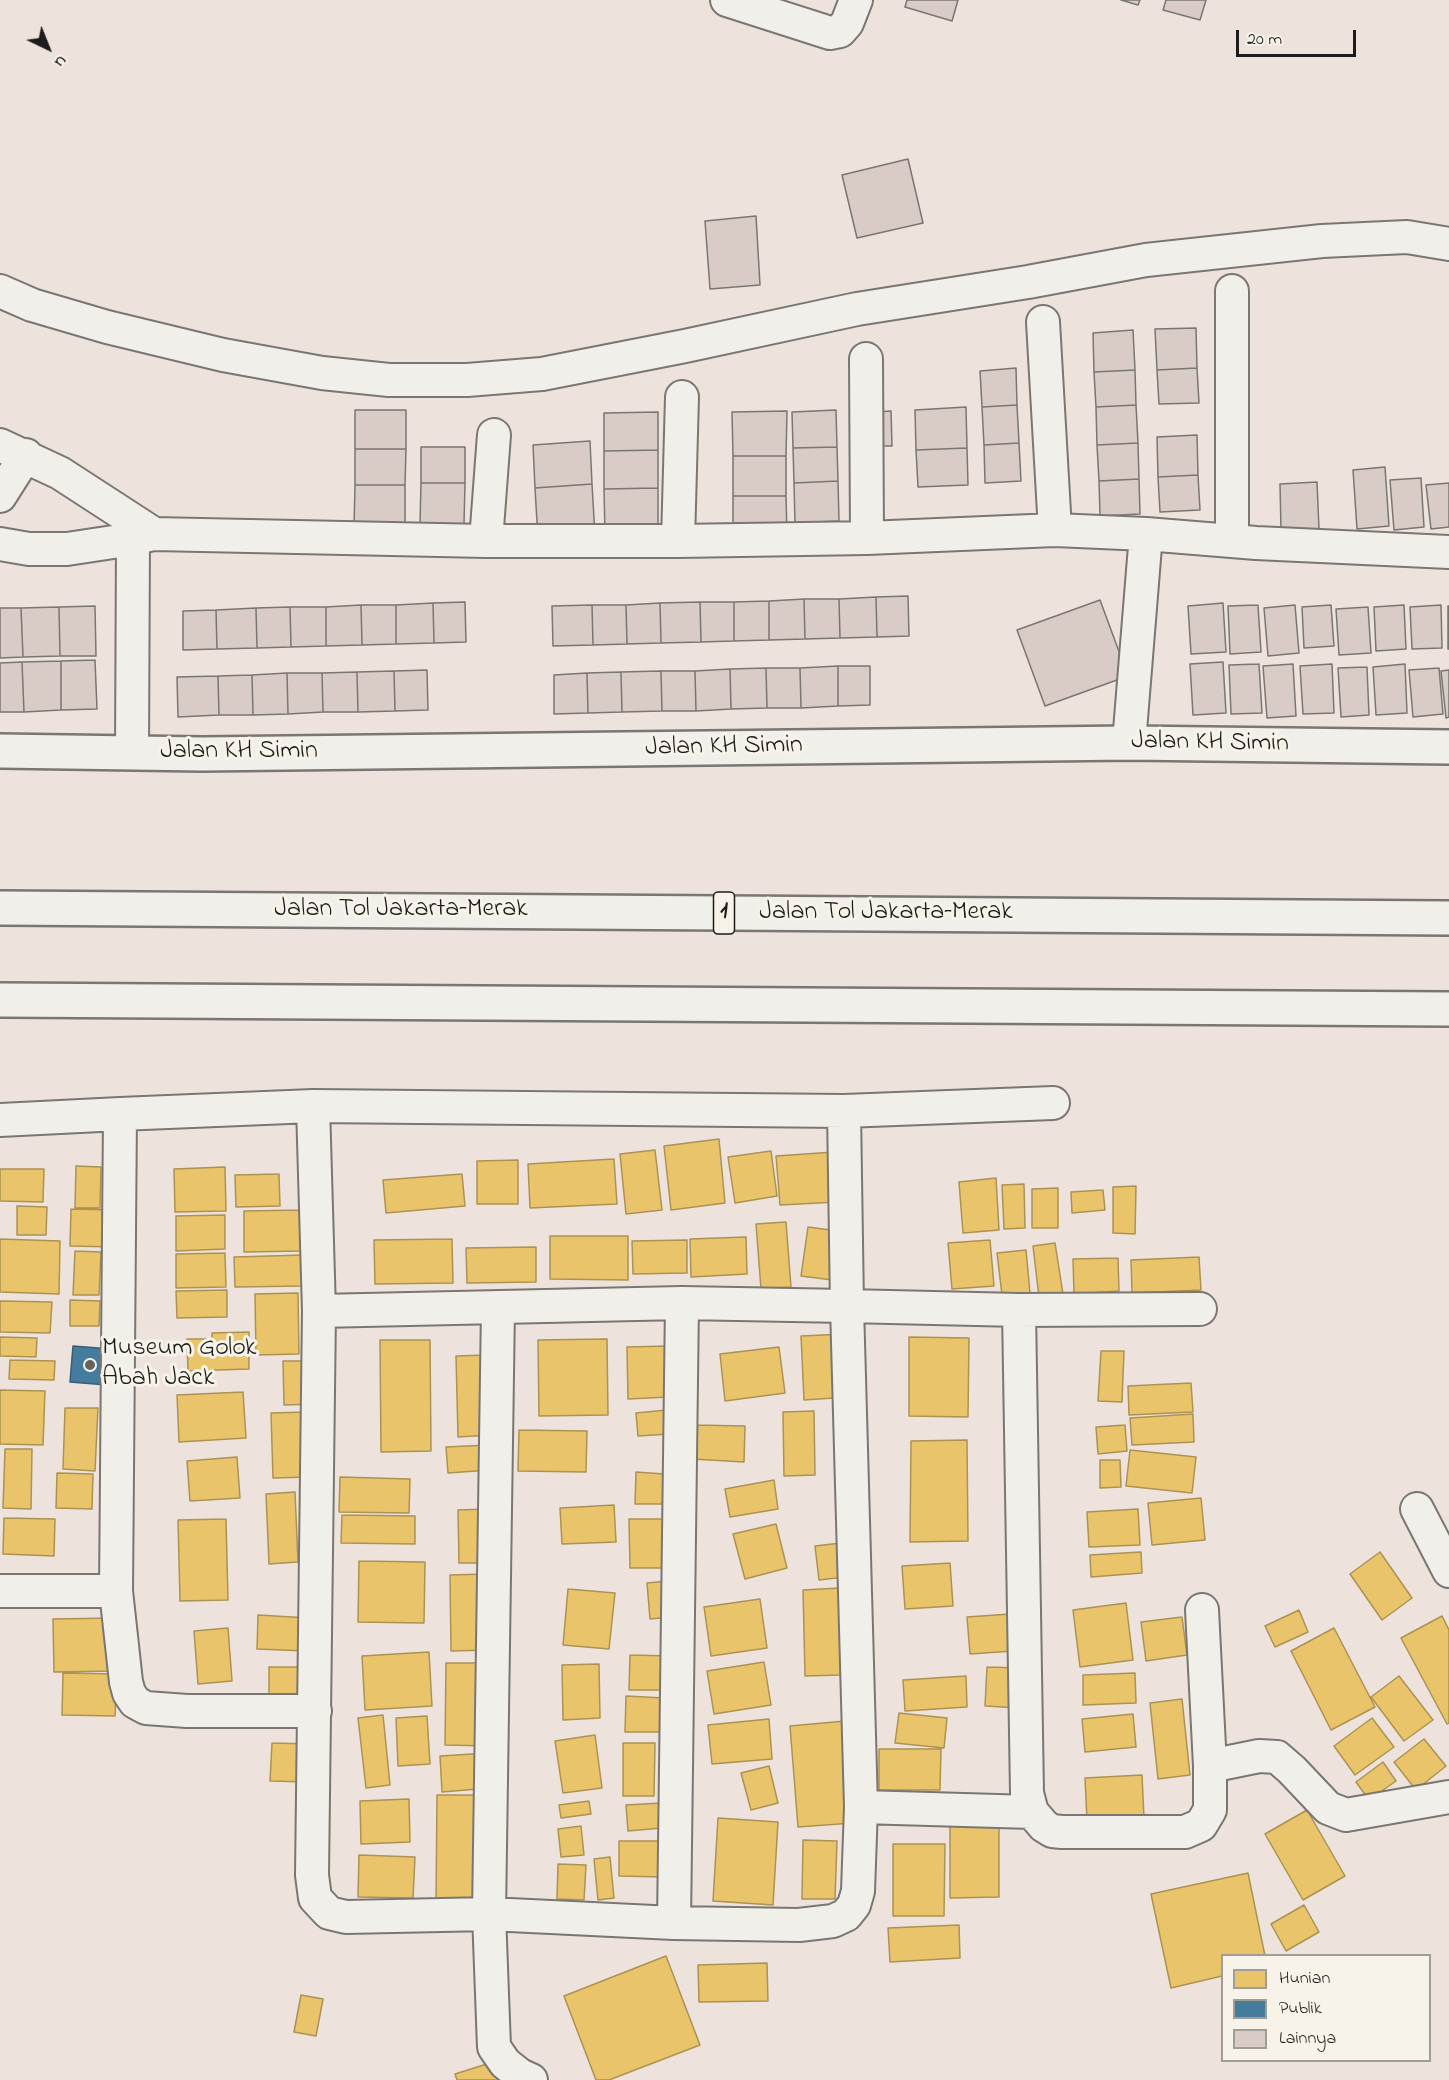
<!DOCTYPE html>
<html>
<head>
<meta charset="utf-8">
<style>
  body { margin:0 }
  #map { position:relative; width:1449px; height:2080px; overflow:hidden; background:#ede3dc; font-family:"Indie Flower",sans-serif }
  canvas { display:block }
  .legend { position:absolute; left:1221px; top:1954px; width:210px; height:108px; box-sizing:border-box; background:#f7f3e8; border:2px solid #9f9d96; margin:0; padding:8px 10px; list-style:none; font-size:18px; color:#1c1c1c }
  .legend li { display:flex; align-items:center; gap:12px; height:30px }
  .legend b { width:30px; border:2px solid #9f9d96 }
  .north { position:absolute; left:18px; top:18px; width:60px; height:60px; -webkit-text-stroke:4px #f7f3e8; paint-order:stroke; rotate:137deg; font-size:16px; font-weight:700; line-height:24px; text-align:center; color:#1c1c1c }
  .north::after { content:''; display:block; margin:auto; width:21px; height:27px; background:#1c1c1c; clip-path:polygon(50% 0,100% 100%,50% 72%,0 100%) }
  .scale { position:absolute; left:1236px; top:30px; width:120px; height:27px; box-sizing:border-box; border:3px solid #1c1c1c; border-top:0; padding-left:8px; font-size:18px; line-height:21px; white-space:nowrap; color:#1c1c1c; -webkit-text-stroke:4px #f7f3e8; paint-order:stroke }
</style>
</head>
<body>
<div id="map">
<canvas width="1449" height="2080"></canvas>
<ul class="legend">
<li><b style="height:16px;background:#e9c46a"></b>Hunian</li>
<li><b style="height:16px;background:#457b9d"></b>Publik</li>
<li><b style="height:16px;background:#d9cbc5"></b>Lainnya</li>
</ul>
<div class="north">U</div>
<div class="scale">20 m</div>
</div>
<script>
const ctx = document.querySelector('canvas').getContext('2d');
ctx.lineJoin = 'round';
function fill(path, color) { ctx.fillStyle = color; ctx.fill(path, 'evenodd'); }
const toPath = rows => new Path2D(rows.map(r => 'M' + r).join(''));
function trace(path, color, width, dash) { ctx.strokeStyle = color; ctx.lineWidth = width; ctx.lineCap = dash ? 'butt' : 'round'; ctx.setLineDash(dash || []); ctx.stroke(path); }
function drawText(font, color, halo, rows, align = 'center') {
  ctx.font = font + ' "Indie Flower",sans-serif'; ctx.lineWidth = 6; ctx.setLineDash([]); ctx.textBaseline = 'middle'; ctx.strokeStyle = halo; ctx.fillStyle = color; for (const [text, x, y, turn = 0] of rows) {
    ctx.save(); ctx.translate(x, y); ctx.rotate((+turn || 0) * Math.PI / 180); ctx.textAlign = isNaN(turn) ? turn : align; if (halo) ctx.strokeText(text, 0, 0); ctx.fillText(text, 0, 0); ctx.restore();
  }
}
const homes = toPath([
  [719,1139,725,1203,671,1210,664,1146,719,1139],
  [655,1150,662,1210,626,1214,620,1154,655,1150],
  [771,1151,777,1196,735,1203,728,1157,771,1151],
  [834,1152,837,1202,780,1205,776,1156,834,1152],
  [614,1159,617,1204,530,1208,528,1164,614,1159],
  [518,1160,518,1204,477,1204,477,1161,518,1160],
  [76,1166,101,1167,100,1208,75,1208,76,1166],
  [225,1167,226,1211,175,1212,174,1169,225,1167],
  [0,1169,44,1169,43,1202,0,1201,0,1169],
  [279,1174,280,1206,236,1207,235,1175,279,1174],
  [462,1174,465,1206,386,1213,383,1180,462,1174],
  [996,1178,999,1230,963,1233,959,1182,996,1178],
  [1024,1184,1025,1228,1004,1229,1002,1185,1024,1184],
  [1136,1186,1135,1234,1113,1233,1113,1187,1136,1186],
  [1058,1188,1058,1228,1032,1228,1032,1189,1058,1188],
  [1103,1190,1105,1210,1072,1213,1071,1192,1103,1190],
  [17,1206,47,1207,46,1235,17,1235,17,1206],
  [71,1209,116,1210,115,1247,70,1246,71,1209],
  [301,1210,302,1251,244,1252,244,1211,301,1210],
  [225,1215,225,1249,176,1251,176,1216,225,1215],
  [786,1222,791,1287,761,1289,756,1224,786,1222],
  [808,1227,838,1231,832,1280,801,1276,808,1227],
  [550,1236,628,1236,628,1280,550,1279,550,1236],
  [746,1237,747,1274,691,1277,690,1239,746,1237],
  [0,1239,60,1241,59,1294,0,1292,0,1239],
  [452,1239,453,1283,375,1284,374,1240,452,1239],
  [687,1240,687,1273,633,1274,632,1241,687,1240],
  [990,1240,994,1286,952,1289,948,1243,990,1240],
  [1055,1243,1063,1294,1039,1297,1033,1246,1055,1243],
  [536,1247,536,1282,467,1283,466,1248,536,1247],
  [1026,1250,1030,1293,1002,1295,997,1253,1026,1250],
  [75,1251,101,1252,99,1295,73,1295,75,1251],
  [225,1253,226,1287,176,1288,176,1254,225,1253],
  [304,1255,304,1286,235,1287,234,1257,304,1255],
  [1199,1257,1201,1290,1132,1293,1131,1260,1199,1257],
  [1118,1258,1119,1291,1074,1294,1073,1259,1118,1258],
  [227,1290,227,1317,177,1318,176,1291,227,1290],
  [298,1293,299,1354,256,1355,255,1294,298,1293],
  [70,1300,100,1301,99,1326,70,1326,70,1300],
  [0,1301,52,1302,50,1333,0,1332,0,1301],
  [249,1332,249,1369,188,1371,187,1339,212,1339,212,1333,249,1332],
  [846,1334,849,1397,804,1400,801,1336,846,1334],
  [0,1337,37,1338,36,1357,0,1356,0,1337],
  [909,1337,969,1338,968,1417,909,1416,909,1337],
  [607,1339,608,1415,539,1416,538,1340,607,1339],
  [380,1340,430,1340,431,1451,381,1452,380,1340],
  [668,1346,669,1397,628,1399,627,1347,668,1346],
  [779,1347,785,1393,725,1401,720,1354,779,1347],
  [1101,1351,1124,1351,1122,1402,1098,1401,1101,1351],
  [488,1355,491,1435,458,1437,456,1356,488,1355],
  [10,1360,55,1361,54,1380,9,1379,10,1360],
  [283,1361,315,1361,315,1404,284,1405,283,1361],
  [1191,1383,1193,1412,1129,1415,1128,1386,1191,1383],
  [0,1390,45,1391,43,1445,0,1444,0,1390],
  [243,1392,246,1438,179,1442,177,1395,243,1392],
  [65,1408,98,1408,95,1471,63,1469,65,1408],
  [667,1410,669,1434,638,1436,636,1413,667,1410],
  [814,1411,815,1475,784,1476,783,1412,814,1411],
  [308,1412,311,1477,273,1478,271,1413,308,1412],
  [1193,1414,1194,1442,1132,1445,1130,1418,1193,1414],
  [695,1425,745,1426,744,1462,692,1459,695,1425],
  [1125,1425,1127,1451,1098,1454,1096,1427,1125,1425],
  [519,1430,587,1431,586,1472,518,1471,519,1430],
  [967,1440,968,1541,910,1542,911,1441,967,1440],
  [489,1445,490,1470,448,1473,446,1447,489,1445],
  [5,1449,32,1449,31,1509,3,1508,5,1449],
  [1130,1450,1196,1457,1192,1493,1126,1486,1130,1450],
  [237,1457,240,1498,190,1501,187,1461,237,1457],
  [1100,1460,1120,1460,1121,1487,1100,1488,1100,1460],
  [636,1472,664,1474,663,1504,635,1504,636,1472],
  [57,1473,93,1474,92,1509,56,1508,57,1473],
  [340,1477,410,1479,409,1513,339,1512,340,1477],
  [774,1480,778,1509,730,1517,725,1489,774,1480],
  [295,1492,298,1562,269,1564,266,1494,295,1492],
  [1201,1498,1205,1540,1152,1545,1148,1503,1201,1498],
  [614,1505,616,1542,562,1544,560,1508,614,1505],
  [490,1509,491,1563,459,1563,458,1510,490,1509],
  [1138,1509,1140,1545,1089,1547,1087,1512,1138,1509],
  [342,1515,415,1516,415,1544,341,1543,342,1515],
  [4,1518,55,1519,54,1556,3,1554,4,1518],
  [226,1519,228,1600,180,1601,178,1520,226,1519],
  [629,1519,668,1519,668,1568,630,1568,629,1519],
  [776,1524,787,1568,745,1579,733,1534,776,1524],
  [849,1542,853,1576,819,1580,815,1546,849,1542],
  [1141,1552,1142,1573,1091,1577,1090,1555,1141,1552],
  [1380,1552,1412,1598,1382,1620,1350,1574,1380,1552],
  [359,1561,425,1562,424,1623,358,1622,359,1561],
  [950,1563,953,1606,905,1609,902,1566,950,1563],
  [487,1574,488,1650,451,1651,450,1575,487,1574],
  [668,1581,671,1617,650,1619,647,1583,668,1581],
  [840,1588,841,1675,805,1676,803,1590,840,1588],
  [568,1589,615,1593,609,1649,563,1645,568,1589],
  [760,1599,767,1648,711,1656,704,1607,760,1599],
  [1126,1603,1133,1660,1080,1667,1073,1610,1126,1603],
  [1299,1610,1308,1632,1275,1647,1265,1626,1299,1610],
  [1010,1614,1013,1651,970,1654,967,1617,1010,1614],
  [258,1615,309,1618,307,1651,257,1649,258,1615],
  [1442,1616,1449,1630,1449,1723,1447,1724,1401,1638,1442,1616],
  [1182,1617,1187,1655,1146,1661,1141,1622,1182,1617],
  [114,1618,115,1671,54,1672,53,1619,114,1618],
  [228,1628,232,1681,198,1684,194,1631,228,1628],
  [1334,1628,1375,1707,1331,1730,1291,1651,1334,1628],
  [429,1652,432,1706,365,1710,362,1656,429,1652],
  [630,1655,670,1656,669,1690,629,1690,630,1655],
  [764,1662,771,1705,714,1714,707,1671,764,1662],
  [446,1663,489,1663,489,1746,445,1745,446,1663],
  [599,1664,600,1718,563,1720,562,1665,599,1664],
  [269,1667,310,1667,309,1701,269,1700,269,1667],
  [987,1667,1022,1668,1021,1708,985,1706,987,1667],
  [63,1673,117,1674,115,1716,62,1715,63,1673],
  [1135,1673,1136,1703,1083,1705,1083,1675,1135,1673],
  [966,1676,967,1707,905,1711,903,1680,966,1676],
  [1399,1676,1433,1720,1404,1741,1371,1697,1399,1676],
  [626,1696,664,1698,663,1732,625,1732,626,1696],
  [1182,1699,1190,1775,1158,1779,1150,1703,1182,1699],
  [899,1713,947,1718,944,1748,895,1743,899,1713],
  [1133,1714,1136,1747,1085,1752,1082,1719,1133,1714],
  [383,1715,390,1785,366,1788,358,1718,383,1715],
  [427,1716,430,1764,398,1766,396,1718,427,1716],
  [1372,1718,1394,1747,1355,1775,1334,1746,1372,1718],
  [769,1719,772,1759,712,1764,708,1725,769,1719],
  [845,1721,853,1823,798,1827,790,1726,845,1721],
  [595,1735,602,1788,563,1793,555,1741,595,1735],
  [1424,1739,1446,1766,1416,1790,1394,1762,1424,1739],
  [272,1743,310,1744,308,1782,270,1781,272,1743],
  [623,1743,655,1743,654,1796,623,1796,623,1743],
  [879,1749,941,1749,940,1790,879,1790,879,1749],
  [488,1753,490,1788,442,1792,440,1756,488,1753],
  [1383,1762,1396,1781,1369,1800,1356,1782,1383,1762],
  [769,1766,778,1803,751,1810,741,1773,769,1766],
  [1142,1775,1144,1818,1087,1821,1085,1778,1142,1775],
  [437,1795,484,1795,484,1901,436,1902,437,1795],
  [409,1799,410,1842,361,1844,360,1801,409,1799],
  [589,1801,591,1814,561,1818,559,1805,589,1801],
  [661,1803,662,1828,628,1831,626,1805,661,1803],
  [1307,1810,1345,1876,1303,1900,1265,1834,1307,1810],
  [999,1816,999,1897,950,1898,950,1817,999,1816],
  [718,1818,778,1822,773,1905,713,1901,718,1818],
  [581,1826,584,1855,561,1857,558,1829,581,1826],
  [803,1840,837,1841,835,1899,802,1899,803,1840],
  [619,1841,665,1841,664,1877,619,1876,619,1841],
  [893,1844,945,1844,944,1916,893,1916,893,1844],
  [359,1855,415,1857,413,1898,358,1897,359,1855],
  [610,1857,614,1898,598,1900,594,1859,610,1857],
  [558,1864,586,1865,584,1900,557,1899,558,1864],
  [1248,1873,1265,1956,1222,1956,1222,1976,1171,1988,1151,1894,1248,1873],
  [1304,1905,1319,1932,1286,1951,1271,1924,1304,1905],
  [959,1925,960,1958,890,1962,888,1928,959,1925],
  [666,1956,700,2045,609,2080,596,2080,564,1996,666,1956],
  [767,1963,768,2001,699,2002,698,1965,767,1963],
  [301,1995,323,1999,316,2036,294,2032,301,1995],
  [493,2062,499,2080,457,2080,455,2074,493,2062]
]);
fill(homes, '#e9c46a');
trace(homes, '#ac9253', 1.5);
const public = toPath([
  [73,1346,111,1349,107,1385,70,1382,73,1346]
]);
fill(public, '#457b9d');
trace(public, '#395e76', 1.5);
const building = toPath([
  [907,0,958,0,952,21,905,7,907,0],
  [1121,0,1140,0,1138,5,1121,0],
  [1166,0,1206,0,1200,20,1163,10,1166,0],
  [908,159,923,223,857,238,842,175,908,159],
  [756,216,760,285,710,289,705,221,756,216],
  [1196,328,1197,368,1157,370,1155,329,1196,328],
  [1133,330,1135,370,1094,372,1093,333,1133,330],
  [1016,368,1017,405,982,407,980,371,1016,368],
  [1197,368,1199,403,1159,404,1157,370,1197,368],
  [1135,370,1136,405,1096,407,1094,372,1135,370],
  [1017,405,1019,443,984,445,982,407,1017,405],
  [1136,405,1138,443,1097,445,1096,407,1136,405],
  [966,407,967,448,916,450,915,410,966,407],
  [355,410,406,410,406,449,355,449,355,410],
  [836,410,837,447,793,448,792,412,836,410],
  [787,411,786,456,733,456,732,412,787,411],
  [891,411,892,446,878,446,876,412,891,411],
  [658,412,658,450,604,451,604,413,658,412],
  [1197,435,1198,475,1158,477,1157,437,1197,435],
  [590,441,592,484,535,488,533,445,590,441],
  [1019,443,1021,481,985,483,984,445,1019,443],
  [1138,443,1139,479,1099,481,1097,445,1138,443],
  [421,447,465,447,465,483,421,483,421,447],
  [837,447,838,481,794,483,793,448,837,447],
  [967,448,968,485,918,487,916,450,967,448],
  [355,449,406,449,405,485,355,485,355,449],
  [658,450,658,488,604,489,604,451,658,450],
  [733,456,786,456,786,496,733,496,733,456],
  [1385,467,1389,526,1357,529,1353,470,1385,467],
  [1198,475,1200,510,1160,512,1158,477,1198,475],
  [1421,478,1424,527,1394,530,1390,480,1421,478],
  [1139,479,1140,514,1100,516,1099,481,1139,479],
  [838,481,839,521,795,523,794,483,838,481],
  [1317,482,1319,529,1281,530,1280,484,1317,482],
  [421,483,465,483,464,524,420,524,421,483],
  [1449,483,1449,527,1431,529,1426,485,1449,483],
  [592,484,595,536,538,539,535,488,592,484],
  [355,485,405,485,405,526,354,527,355,485],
  [658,488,658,533,605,534,604,489,658,488],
  [733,496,786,496,787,533,733,533,733,496],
  [908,596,909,636,877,637,876,597,908,596],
  [876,597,877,637,840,638,839,599,876,597],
  [804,599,805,639,769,640,769,601,804,599],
  [804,599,839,599,840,638,805,639,804,599],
  [1100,600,1128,676,1045,706,1017,630,1100,600],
  [769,601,769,640,734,641,734,602,769,601],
  [465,602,466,642,434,643,433,603,465,602],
  [700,602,701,642,661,643,660,603,700,602],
  [700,602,734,602,734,641,701,642,700,602],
  [433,603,434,643,396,644,396,605,433,603],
  [660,603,661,643,627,644,626,605,660,603],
  [1223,603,1226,652,1191,654,1188,606,1223,603],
  [361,605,362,645,326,646,326,607,361,605],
  [361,605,396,605,396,644,362,645,361,605],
  [592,605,593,645,553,646,552,606,592,605],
  [592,605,626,605,627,644,593,645,592,605],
  [1258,605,1261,652,1230,654,1228,606,1258,605],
  [1295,605,1299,653,1268,656,1264,608,1295,605],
  [1331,605,1334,646,1304,648,1302,607,1331,605],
  [1404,605,1406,649,1376,651,1374,607,1404,605],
  [1441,605,1442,648,1412,649,1410,607,1441,605],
  [95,606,96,656,60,656,59,607,95,606],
  [1448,606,1449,606,1449,649,1448,649,1448,606],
  [59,607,60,656,23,657,21,608,59,607],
  [290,607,291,647,257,648,256,608,290,607],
  [290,607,326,607,326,646,291,647,290,607],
  [1368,607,1371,653,1339,655,1336,609,1368,607],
  [0,608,21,608,23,657,0,658,0,608],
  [256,608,257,648,217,649,216,610,256,608],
  [216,610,217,649,183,650,183,611,216,610],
  [95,660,97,709,61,710,61,661,95,660],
  [61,661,61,710,24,712,22,662,61,661],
  [22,662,24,712,0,712,0,663,22,662],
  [1223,662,1226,713,1193,715,1190,664,1223,662],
  [1259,664,1262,713,1231,714,1229,665,1259,664],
  [1293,664,1296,716,1267,718,1263,666,1293,664],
  [1332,664,1334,713,1303,714,1300,666,1332,664],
  [1405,664,1407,713,1376,715,1373,667,1405,664],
  [838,666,838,706,801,708,800,668,838,666],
  [838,666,870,666,870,705,838,706,838,666],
  [1367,667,1369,715,1341,717,1338,668,1367,667],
  [766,668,767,708,731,709,730,669,766,668],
  [766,668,800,668,801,708,767,708,766,668],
  [1439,668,1443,714,1413,717,1409,670,1439,668],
  [730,669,731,709,696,711,695,671,730,669],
  [427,670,428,710,395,711,394,671,427,670],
  [1449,670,1449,717,1446,718,1441,671,1449,670],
  [394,671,395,711,358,712,357,672,394,671],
  [661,671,662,711,622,712,621,672,661,671],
  [661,671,695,671,696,711,662,711,661,671],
  [357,672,358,712,323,712,322,673,357,672],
  [621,672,622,712,588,713,587,673,621,672],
  [287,673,288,714,253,715,252,675,287,673],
  [287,673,322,673,323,712,288,714,287,673],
  [587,673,588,713,554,714,554,675,587,673],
  [252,675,253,715,219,715,218,676,252,675],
  [218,676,219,715,178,717,177,677,218,676]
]);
fill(building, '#d9cbc5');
trace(building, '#7a7672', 1.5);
const street = toPath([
  [727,0,830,33,840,31,847,23,856,0],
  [0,291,32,305,107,327,223,355,322,373,389,380,467,380,542,374,685,346,857,309,1028,282,1146,260,1322,241,1407,237,1449,244],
  [1043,322,1055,530],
  [866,359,867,538],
  [0,445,60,473,154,534,486,541,678,541,867,538,1055,530,1146,534,1256,543,1449,552],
  [0,496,26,455],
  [486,541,494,435],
  [678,541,682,397],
  [1232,541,1232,291],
  [0,544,29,549,67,549,133,539,153,534],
  [1129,743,1146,534],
  [132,753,133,539],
  [313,1106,844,1111,1053,1103],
  [844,1111,847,1306,1019,1310,1200,1309],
  [120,1114,313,1106,319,1311],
  [0,1120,120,1114,116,1591,126,1682,129,1693,135,1702,146,1708,187,1711,315,1711],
  [682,1303,847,1306,861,1807,858,1891,854,1905,846,1915,833,1921,799,1925,674,1923,489,1914,346,1917,329,1913,315,1898,312,1875,319,1311,682,1303],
  [498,1307,489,1914,494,2047,505,2063,520,2075,531,2080],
  [1019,1310,1027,1793,1032,1812,1044,1826,1052,1831,1062,1832,1185,1832,1201,1825,1210,1810,1210,1766,1202,1610],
  [1417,1509,1449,1571],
  [0,1591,116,1591],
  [1210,1766,1259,1756,1277,1757,1292,1770,1328,1808,1346,1815,1449,1797],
  [861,1807,1032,1812],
  [674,1923,682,1303]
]);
const secondary = toPath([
  [0,751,202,754,1129,743,1449,747]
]);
const highway = toPath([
  [0,908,1449,918],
  [0,1000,1449,1009]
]);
trace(street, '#7a7672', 36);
trace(secondary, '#7a7672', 38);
trace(highway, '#7a7672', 38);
trace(street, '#f1efea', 32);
trace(secondary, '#f1efea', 33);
trace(highway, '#f1efea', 33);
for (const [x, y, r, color] of [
  [90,1365,6,"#65625f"]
]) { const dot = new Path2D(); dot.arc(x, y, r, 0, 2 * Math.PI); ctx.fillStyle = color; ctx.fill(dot); trace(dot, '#f7f3e8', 2); }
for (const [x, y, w] of [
  [724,913,21]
]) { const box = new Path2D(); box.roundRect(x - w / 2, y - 21, w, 42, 4.5); ctx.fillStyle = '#f7f3e8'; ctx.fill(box); trace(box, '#1c1c1c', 1.5); }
drawText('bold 24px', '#1c1c1c', null, [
  ["1",724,913]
]);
drawText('26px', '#1c1c1c', '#f7f3e8', [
  ["Jalan KH Simin",1210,744,1],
  ["Jalan KH Simin",724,748,-1],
  ["Jalan KH Simin",239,753],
  ["Jalan Tol Jakarta–Merak",401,911],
  ["Jalan Tol Jakarta–Merak",886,914]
]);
drawText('26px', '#1c1c1c', '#f7f3e8', [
  ["Museum Golok",102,1350],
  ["Abah Jack",102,1380]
], 'left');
</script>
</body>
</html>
